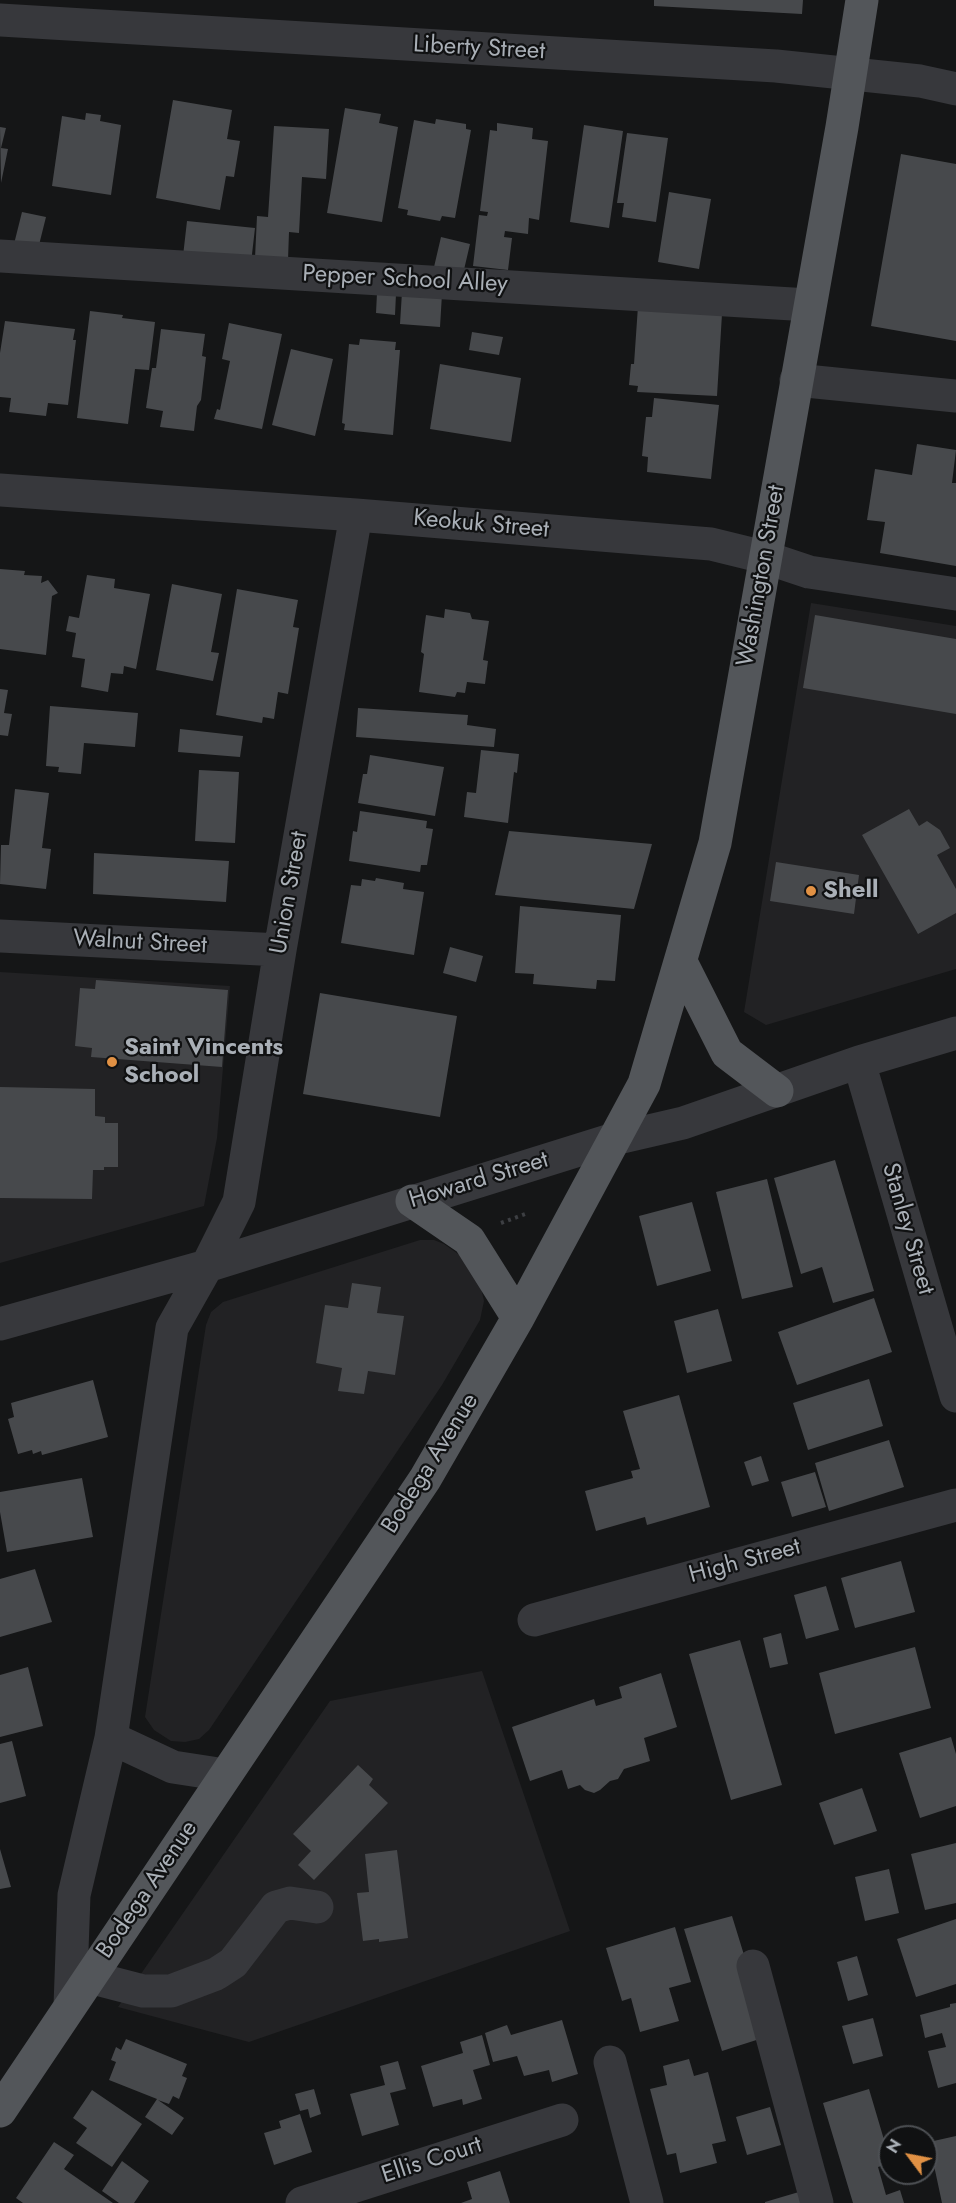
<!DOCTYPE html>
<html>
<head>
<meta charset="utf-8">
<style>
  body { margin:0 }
  #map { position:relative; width:956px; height:2203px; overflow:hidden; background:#151617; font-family:Jost,sans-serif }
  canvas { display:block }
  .north { position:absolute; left:878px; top:2125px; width:60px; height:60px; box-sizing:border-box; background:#101112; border:2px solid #4d5054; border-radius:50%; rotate:302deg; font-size:16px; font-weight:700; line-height:24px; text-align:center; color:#a9afb6 }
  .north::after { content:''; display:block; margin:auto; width:21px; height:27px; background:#e19144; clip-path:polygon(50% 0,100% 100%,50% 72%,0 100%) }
</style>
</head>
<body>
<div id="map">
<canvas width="956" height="2203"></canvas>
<div class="north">N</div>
</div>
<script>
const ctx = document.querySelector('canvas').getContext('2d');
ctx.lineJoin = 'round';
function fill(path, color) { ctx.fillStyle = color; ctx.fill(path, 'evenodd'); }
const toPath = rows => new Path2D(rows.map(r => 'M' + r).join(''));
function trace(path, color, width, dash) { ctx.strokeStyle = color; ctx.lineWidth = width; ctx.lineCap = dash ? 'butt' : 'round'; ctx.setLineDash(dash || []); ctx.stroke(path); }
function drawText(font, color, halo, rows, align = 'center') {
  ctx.font = font + ' Jost,sans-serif'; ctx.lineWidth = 4.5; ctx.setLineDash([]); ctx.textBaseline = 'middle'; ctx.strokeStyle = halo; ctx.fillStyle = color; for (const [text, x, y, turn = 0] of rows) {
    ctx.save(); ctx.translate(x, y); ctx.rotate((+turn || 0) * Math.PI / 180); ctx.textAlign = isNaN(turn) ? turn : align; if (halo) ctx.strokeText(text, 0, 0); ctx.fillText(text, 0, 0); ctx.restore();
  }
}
fill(toPath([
  [811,603,956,626,956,969,766,1025,744,1012],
  [0,972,230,986,217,1138,204,1206,0,1263],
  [420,1240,434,1240,444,1244,461,1256,480,1283,484,1301,480,1320,442,1385,209,1730,199,1739,185,1742,171,1741,154,1730,145,1717,206,1325,211,1312,223,1302],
  [482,1671,570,1931,249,2042,118,2007,330,1701]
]), '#222224');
fill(toPath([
  [654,0,803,0,802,14,654,6],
  [173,100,232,110,227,139,240,141,234,177,226,176,220,210,156,198],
  [345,108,381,114,379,123,398,127,382,222,327,213],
  [86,113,101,115,100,121,121,125,111,195,52,186,62,116,85,120],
  [436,119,466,124,466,129,471,130,455,218,442,216,440,221,407,215,408,210,398,208,414,120,435,124],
  [497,123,533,128,532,139,548,141,539,220,529,218,528,234,505,231,504,237,512,238,508,270,473,266,479,215,487,216,488,212,480,211,490,130,497,131],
  [584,125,623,131,609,228,570,222],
  [274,126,329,129,326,179,302,177,299,233,289,232,288,260,255,258,257,216,268,217],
  [0,127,6,128,1,148,8,149,1,183],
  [627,133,668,138,656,222,622,217,624,203,617,203],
  [901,154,956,164,956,341,871,326],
  [669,192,711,199,699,269,658,262],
  [22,212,46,217,38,249,14,244],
  [187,221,255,228,251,263,183,256],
  [441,237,470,244,463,274,434,267],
  [402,292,442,294,440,327,400,324],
  [377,293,396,294,395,315,376,313],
  [638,306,722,314,717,396,637,392,638,386,629,385,631,364,634,364],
  [90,311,123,315,122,318,155,322,149,370,135,369,128,424,77,418],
  [5,321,75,329,73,340,76,340,68,405,48,403,46,416,9,412,11,398,0,397,0,353],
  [229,323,282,334,262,429,214,419,217,409,220,410,230,361,222,359],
  [161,329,205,334,202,356,206,357,201,400,197,406,194,431,160,427,163,411,146,408,152,368,156,368],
  [472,332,503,337,499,355,469,350],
  [360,339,396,342,395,350,400,350,393,435,344,430,345,424,342,423,349,344,359,345],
  [291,349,333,359,315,436,272,425],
  [440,364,521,378,511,442,430,429],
  [654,398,719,405,711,479,647,472,648,457,642,456,646,417,652,417],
  [917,444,956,450,952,483,956,483,956,566,880,553,885,522,867,520,875,469,912,475],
  [0,569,25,571,24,575,42,576,41,583,48,580,58,593,52,596,46,655,0,649],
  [87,575,115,579,114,588,150,594,136,669,124,666,123,674,111,673,108,692,81,687,85,659,72,657,76,633,66,631,69,616,79,618],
  [172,584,222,594,211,652,219,653,213,681,156,670],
  [237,589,298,600,293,627,299,628,288,694,278,692,274,719,263,717,262,723,216,715],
  [445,609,470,613,472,619,489,621,483,660,488,661,485,684,467,682,465,693,457,692,455,697,419,692,424,654,421,652,426,615,444,618],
  [815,615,956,639,956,714,803,688],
  [0,689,8,690,4,713,12,714,8,736,0,735],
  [50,706,138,713,135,747,84,743,81,774,58,772,59,767,46,766],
  [358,708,468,715,467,725,496,729,494,747,356,737],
  [180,729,243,736,240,757,178,752],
  [481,750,519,754,517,773,514,772,508,823,464,817,467,792,476,793],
  [370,755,444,767,435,816,358,803,363,774,367,774],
  [199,770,239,772,235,843,195,841],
  [15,789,49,793,42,848,51,849,46,889,0,884,1,845,9,845],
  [909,809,919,826,927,821,940,830,950,848,937,855,956,889,956,913,918,934,862,835],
  [360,811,427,821,426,828,433,829,427,865,421,865,420,872,349,861,353,831,357,832],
  [509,831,652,844,634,909,495,895],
  [94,853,229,861,226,902,93,894],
  [776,862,859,875,854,914,770,901],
  [376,878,404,883,403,889,424,892,414,955,341,943,351,885,361,886,362,879,375,881],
  [520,906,621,915,615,981,597,980,596,989,533,984,534,974,515,973],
  [450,947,483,956,476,982,443,973],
  [96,980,228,990,222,1067,91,1057,92,1048,75,1046,80,988,95,989],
  [320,993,457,1016,440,1117,303,1094],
  [0,1087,95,1089,95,1116,105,1117,105,1123,118,1123,118,1167,104,1167,104,1170,93,1170,92,1199,0,1198],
  [835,1160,874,1291,833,1303,822,1267,801,1274,774,1178],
  [767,1179,793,1287,742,1299,716,1192],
  [692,1202,711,1271,657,1286,639,1216],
  [352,1283,381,1287,377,1313,404,1316,395,1375,368,1371,364,1394,338,1391,342,1368,316,1363,325,1305,348,1308],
  [874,1298,892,1352,797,1385,778,1332],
  [718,1309,732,1361,687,1373,674,1321],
  [869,1379,883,1426,808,1450,793,1403],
  [93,1380,108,1437,42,1455,41,1451,33,1454,32,1450,18,1454,8,1419,14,1417,11,1403],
  [679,1395,710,1507,647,1525,645,1517,596,1531,585,1491,633,1478,631,1471,640,1469,623,1411],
  [889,1440,904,1487,829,1511,815,1463],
  [761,1456,769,1481,752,1486,744,1462],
  [815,1472,826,1507,792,1517,781,1482],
  [82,1478,93,1537,7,1552,0,1512,0,1492],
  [901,1561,915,1612,855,1628,841,1578],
  [35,1569,52,1622,0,1637,0,1579],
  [826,1586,839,1630,806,1639,794,1595],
  [781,1633,788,1664,770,1668,763,1638],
  [740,1640,782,1785,731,1800,689,1654],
  [915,1647,931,1708,835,1734,819,1673],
  [28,1667,43,1726,0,1737,0,1675],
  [661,1673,677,1727,644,1738,650,1761,624,1769,618,1779,610,1781,600,1790,594,1793,585,1790,580,1785,568,1789,562,1770,530,1781,512,1727,594,1699,596,1706,622,1698,619,1687],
  [951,1737,956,1754,956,1806,920,1818,899,1753],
  [12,1741,26,1796,0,1803,0,1744],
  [358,1765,373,1779,369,1785,388,1803,314,1880,298,1865,311,1851,293,1834],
  [862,1788,877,1831,834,1845,819,1803],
  [956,1843,956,1903,925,1910,911,1854],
  [0,1849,11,1887,0,1889],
  [397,1850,408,1938,379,1942,379,1939,363,1941,357,1893,369,1892,365,1854],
  [889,1869,899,1913,865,1921,855,1877],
  [732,1916,769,2036,722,2051,684,1929],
  [956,1919,956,1984,916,1997,897,1939],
  [675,1927,691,1982,669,1988,679,2021,640,2032,631,1998,622,2001,606,1948],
  [857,1956,868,1995,848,2001,837,1962],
  [956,2003,956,2083,938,2088,928,2051,946,2047,942,2033,925,2038,920,2015,950,2007,950,2004],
  [873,2018,883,2056,853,2064,842,2026],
  [562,2020,578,2074,552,2082,549,2070,524,2076,517,2056,493,2062,485,2033,507,2025,511,2035],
  [482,2035,490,2065,473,2070,482,2099,463,2105,462,2099,433,2107,421,2066,463,2053,460,2042],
  [126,2039,187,2064,182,2076,187,2078,179,2099,173,2096,169,2104,158,2100,184,2118,172,2135,145,2117,157,2099,109,2080,116,2062,111,2060,116,2047,121,2050],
  [689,2059,694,2076,708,2072,726,2141,712,2144,717,2163,680,2173,676,2153,667,2155,650,2089,667,2085,663,2066],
  [398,2061,406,2089,390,2093,399,2125,362,2136,350,2094,385,2085,380,2066],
  [314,2089,321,2114,310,2118,308,2109,300,2111,295,2094],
  [869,2089,890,2160,890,2163,878,2167,886,2195,900,2190,904,2203,853,2203,823,2103],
  [92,2090,142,2124,112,2167,76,2143,87,2128,73,2118],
  [770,2107,781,2145,747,2155,736,2117],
  [300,2114,312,2152,274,2165,264,2133,281,2128,279,2121],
  [956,2136,956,2203,942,2203,929,2142],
  [54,2142,74,2155,64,2169,113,2203,23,2203,16,2198],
  [122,2161,149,2181,134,2203,119,2203,102,2191],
  [500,2171,510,2203,461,2203,472,2199,467,2182],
  [809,2189,813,2203,765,2203,765,2202]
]), '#47494c');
trace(toPath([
  [501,1223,528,1213]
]), '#3d3f43', 4, [3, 4.5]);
trace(toPath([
  [0,20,776,66,920,81,956,89],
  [0,256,809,305],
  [796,380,956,396],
  [0,490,356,515,711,544,764,557,809,572,956,594],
  [0,936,280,950],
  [859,1062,956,1396],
  [0,1324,207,1266,614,1139,683,1123,859,1062,956,1033],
  [534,1620,956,1505],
  [111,1738,173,1767,225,1775],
  [753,1966,817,2203],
  [89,1977,143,1991,171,1991,216,1974,233,1963,276,1907,290,1903,317,1907],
  [70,2006,74,1895,111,1738,172,1328,207,1266,239,1202,280,950,356,515],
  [610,2062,647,2203],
  [302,2203,562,2120]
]), '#37383c', 33);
trace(toPath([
  [681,962,727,1053,777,1091],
  [412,1201,469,1240,518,1318],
  [0,2111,425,1479,518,1318,644,1084,715,843,842,127,862,0]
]), '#53565a', 33);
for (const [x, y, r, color] of [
  [811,891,6,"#e19144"],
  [112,1062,6,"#e19144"]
]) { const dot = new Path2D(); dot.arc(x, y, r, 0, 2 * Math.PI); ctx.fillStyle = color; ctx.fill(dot); trace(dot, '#101112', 2); }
drawText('24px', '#a9afb6', '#101112', [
  ["Liberty Street",479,49,3],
  ["Pepper School Alley",405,280,3],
  ["Keokuk Street",481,525,5],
  ["Washington Street",762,576,-80],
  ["Union Street",290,893,-80],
  ["Walnut Street",140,943,3],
  ["Howard Street",479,1181,-17],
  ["Stanley Street",907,1229,74],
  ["Bodega Avenue",431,1464,-58],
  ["High Street",745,1562,-15],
  ["Bodega Avenue",148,1890,-56],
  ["Ellis Court",432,2161,-18]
]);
drawText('bold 24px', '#a9afb6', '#101112', [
  ["Shell",823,891],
  ["Saint Vincents",124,1048],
  ["School",124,1076]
], 'left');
</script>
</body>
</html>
